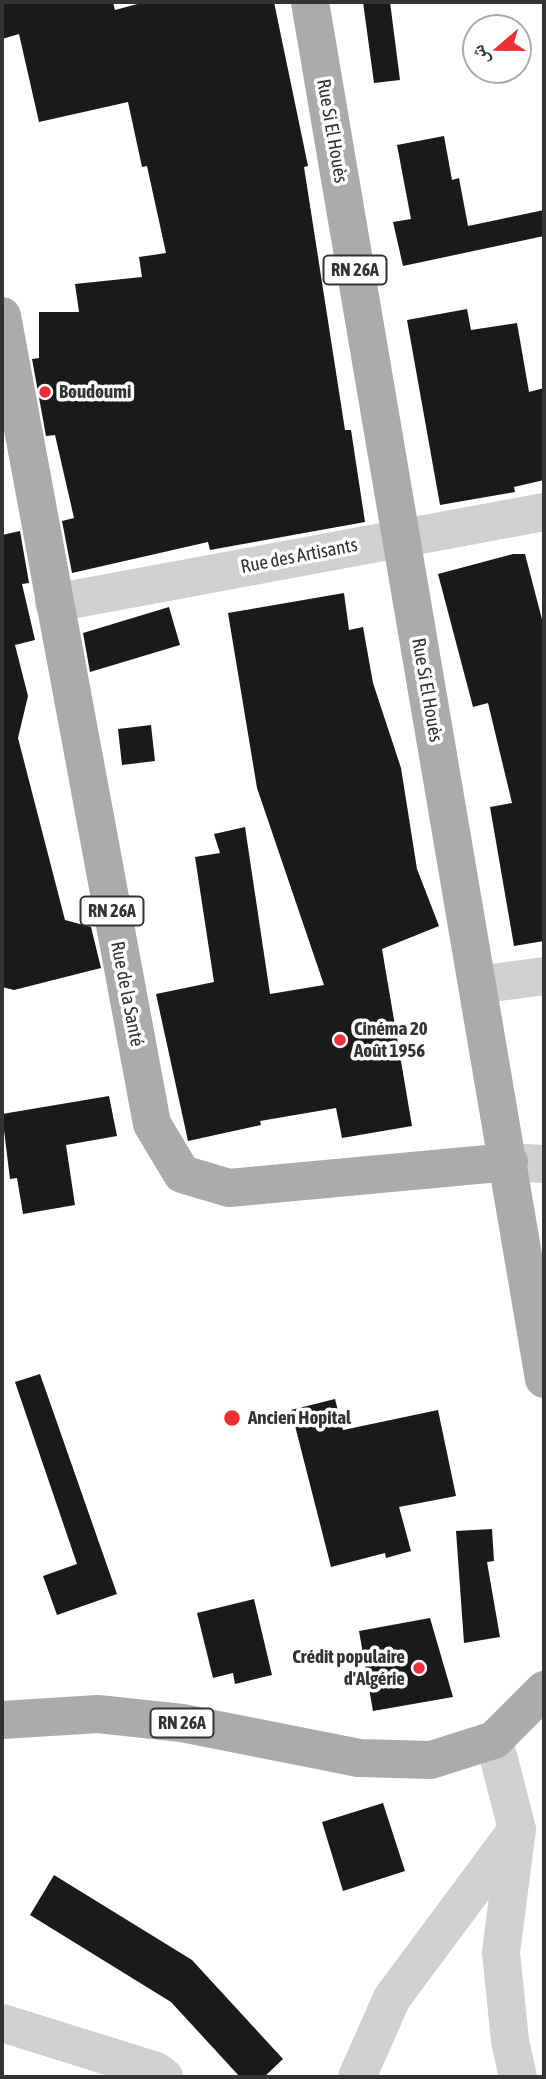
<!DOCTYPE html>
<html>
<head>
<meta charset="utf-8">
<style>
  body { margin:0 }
  #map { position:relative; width:546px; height:2079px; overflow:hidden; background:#fff; font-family:"Asap Condensed","Noto Naskh Arabic",sans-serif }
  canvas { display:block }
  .frame { position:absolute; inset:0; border:4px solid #333; pointer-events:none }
  .north { position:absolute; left:462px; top:14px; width:70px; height:70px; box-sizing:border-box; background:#fff; border:2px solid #adadad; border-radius:50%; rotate:250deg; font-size:19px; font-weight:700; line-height:28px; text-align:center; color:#333 }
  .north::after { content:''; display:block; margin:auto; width:24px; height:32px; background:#f02f35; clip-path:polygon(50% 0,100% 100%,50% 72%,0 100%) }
</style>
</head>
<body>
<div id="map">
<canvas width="546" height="2079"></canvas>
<div class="frame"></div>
<div class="north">ش</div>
</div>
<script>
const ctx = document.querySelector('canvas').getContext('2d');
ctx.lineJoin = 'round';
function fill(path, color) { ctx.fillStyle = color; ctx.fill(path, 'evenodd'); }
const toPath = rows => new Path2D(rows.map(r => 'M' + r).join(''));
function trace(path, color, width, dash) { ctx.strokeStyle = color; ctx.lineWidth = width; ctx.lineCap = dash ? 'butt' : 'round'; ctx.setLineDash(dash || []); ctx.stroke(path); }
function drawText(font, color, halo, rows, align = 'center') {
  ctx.font = font + ' "Asap Condensed",sans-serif'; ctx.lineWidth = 7; ctx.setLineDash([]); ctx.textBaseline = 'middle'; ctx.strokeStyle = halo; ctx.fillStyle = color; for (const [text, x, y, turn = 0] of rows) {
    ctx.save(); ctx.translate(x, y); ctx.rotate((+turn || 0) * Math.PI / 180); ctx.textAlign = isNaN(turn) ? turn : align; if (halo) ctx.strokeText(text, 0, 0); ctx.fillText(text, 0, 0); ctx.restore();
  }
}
fill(toPath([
  [2,2,113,2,115,10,145,2,274,2,308,166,304,167,345,430,351,430,365,522,210,550,208,542,72,573,62,521,74,518,55,435,46,436,32,359,39,358,39,312,79,312,75,284,142,277,139,257,166,253,147,166,142,167,128,102,39,122,19,34,2,39],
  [363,2,390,2,400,80,374,83],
  [444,136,452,180,459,178,468,226,544,210,544,236,403,266,393,222,411,219,397,145],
  [467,309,471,330,517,323,529,392,544,388,544,480,514,487,515,492,440,505,407,320],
  [20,531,29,583,22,584,35,640,15,645,28,696,18,738,65,920,91,927,101,968,14,990,2,987,2,535],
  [513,554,525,554,544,627,544,941,514,946,490,807,512,803,488,703,473,707,438,574],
  [344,593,349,630,363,627,373,683,401,768,417,869,439,926,382,949,412,1126,342,1138,336,1108,260,1121,261,1125,188,1141,156,994,214,982,195,857,220,853,214,834,245,827,270,994,324,985,257,788,228,613],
  [169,607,180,645,90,672,83,633],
  [151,725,155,761,122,765,118,729],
  [109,1096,117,1136,66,1145,75,1205,23,1214,17,1178,10,1179,2,1114],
  [40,1374,117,1594,57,1615,43,1576,77,1564,15,1382],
  [335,1399,343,1430,438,1410,456,1496,399,1507,411,1551,386,1558,385,1553,331,1567,291,1410],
  [492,1529,494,1561,487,1562,500,1637,464,1643,456,1531],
  [254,1599,272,1675,235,1684,233,1673,213,1678,197,1613],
  [430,1618,453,1697,373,1711,359,1631],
  [383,1803,405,1871,343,1891,322,1822],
  [54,1875,192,1960,283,2059,264,2077,240,2077,171,2002,30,1915]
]), '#1a1a1a');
trace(toPath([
  [54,603,544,512],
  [477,985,544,976],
  [509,1162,544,1164],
  [494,1740,517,1829,501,1952,510,2041,518,2077],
  [2,2023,156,2071,164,2077],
  [357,2077,392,1998,516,1831]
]), '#d0d0d0', 38);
trace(toPath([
  [310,2,544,1379],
  [2,316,152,1124,182,1174,229,1188,509,1162],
  [2,1720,98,1714,182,1723,359,1758,431,1760,494,1740,544,1690]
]), '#ababab', 38);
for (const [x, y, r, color] of [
  [45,392,7,"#f02f35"],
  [340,1040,7,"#f02f35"],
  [232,1418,9,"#f02f35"],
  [419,1668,7,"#f02f35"]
]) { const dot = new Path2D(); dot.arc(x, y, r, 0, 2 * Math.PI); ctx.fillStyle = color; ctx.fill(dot); trace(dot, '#fff', 2.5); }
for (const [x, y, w] of [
  [355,270,63],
  [112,911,63],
  [182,1723,63]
]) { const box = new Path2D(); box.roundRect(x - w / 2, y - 14.5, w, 29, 5); ctx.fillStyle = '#fff'; ctx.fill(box); trace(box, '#333', 2); }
drawText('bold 18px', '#333', null, [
  ["RN 26A",355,270],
  ["RN 26A",112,911],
  ["RN 26A",182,1723]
]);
drawText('19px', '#333', '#fff', [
  ["Rue Si El Houès",332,131,80],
  ["Rue des Artisants",299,556,-11],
  ["Rue Si El Houès",427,690,80],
  ["Rue de la Santé",127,994,79]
]);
drawText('bold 19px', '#333', '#fff', [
  ["Boudoumi",59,392],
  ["Cinéma 20",354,1029],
  ["Août 1956",354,1051],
  ["Ancien Hopital",248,1418],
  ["Crédit populaire",405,1657,"right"],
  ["d'Algérie",405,1679,"right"]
], 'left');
</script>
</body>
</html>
